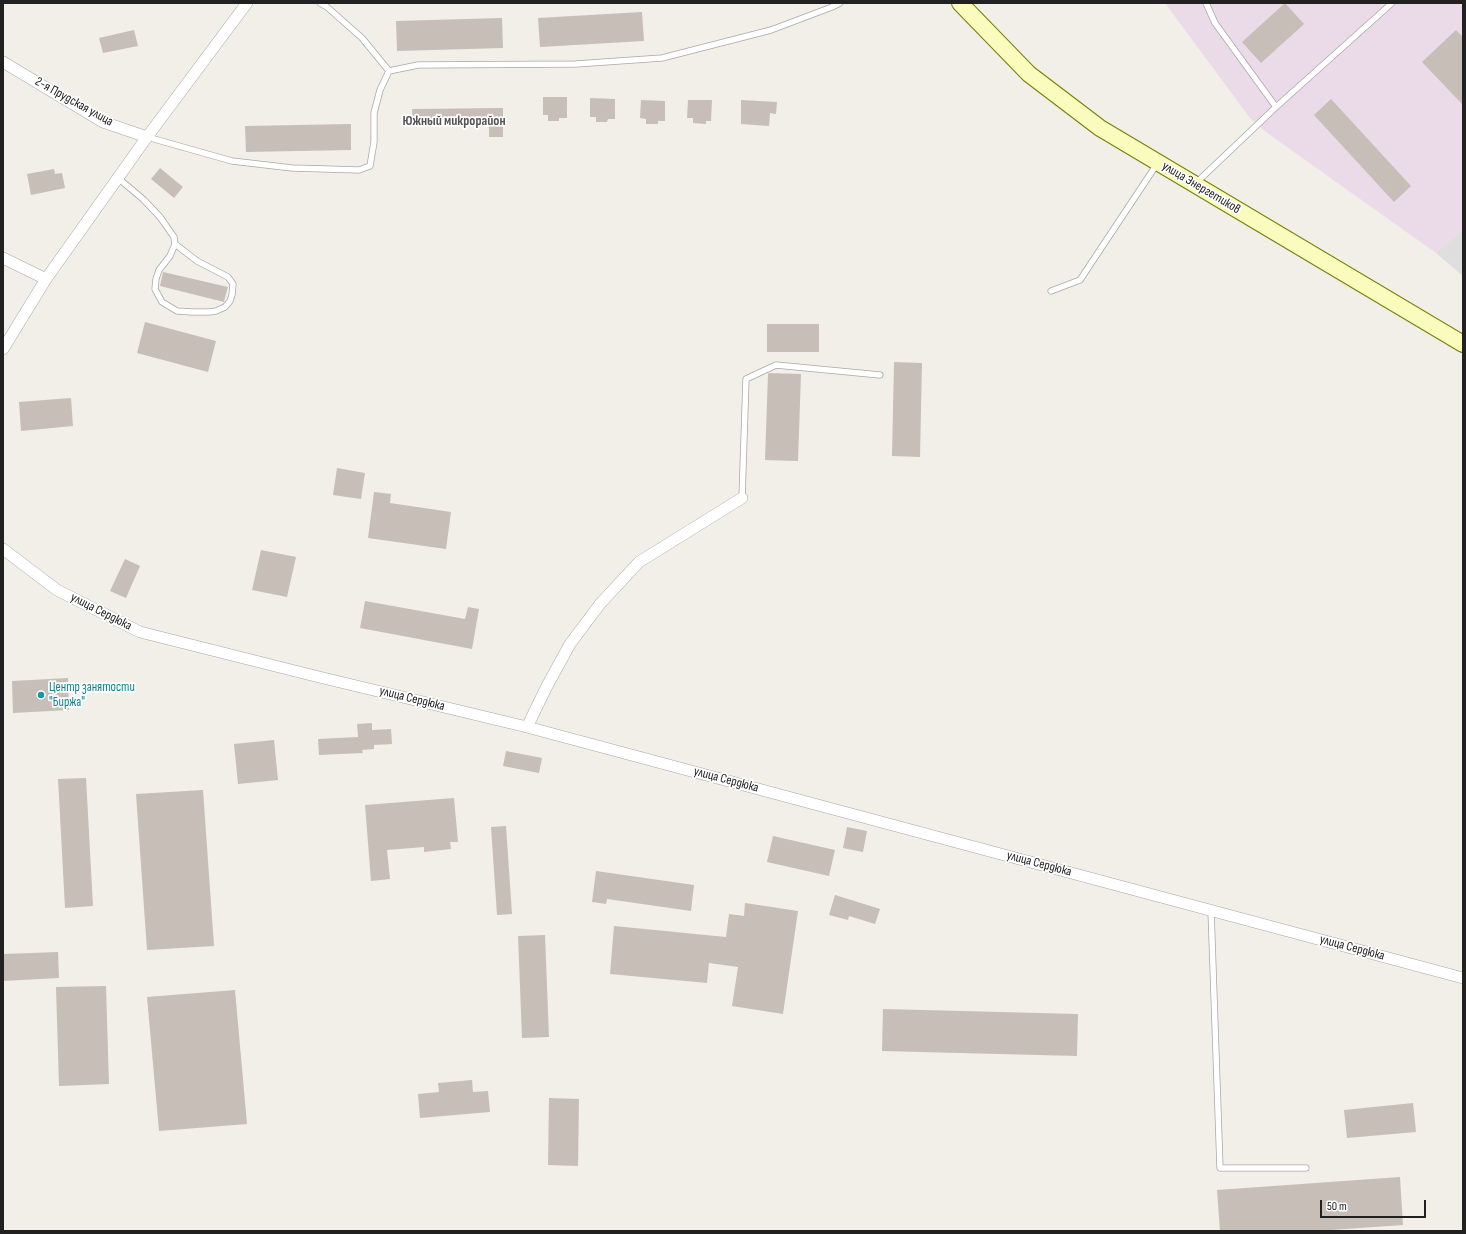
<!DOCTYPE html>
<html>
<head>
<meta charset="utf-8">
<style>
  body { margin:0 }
  #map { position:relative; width:1466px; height:1234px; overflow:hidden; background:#f2eee8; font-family:"Sofia Sans Condensed",sans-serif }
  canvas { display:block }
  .frame { position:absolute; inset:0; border:4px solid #212121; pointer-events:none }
  .scale { position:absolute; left:1320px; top:1200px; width:106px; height:18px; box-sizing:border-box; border:2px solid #212121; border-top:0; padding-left:5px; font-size:12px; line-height:14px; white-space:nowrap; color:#212121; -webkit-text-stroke:3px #fff; paint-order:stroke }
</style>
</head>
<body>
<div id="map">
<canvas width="1466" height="1234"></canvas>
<div class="frame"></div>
<div class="scale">50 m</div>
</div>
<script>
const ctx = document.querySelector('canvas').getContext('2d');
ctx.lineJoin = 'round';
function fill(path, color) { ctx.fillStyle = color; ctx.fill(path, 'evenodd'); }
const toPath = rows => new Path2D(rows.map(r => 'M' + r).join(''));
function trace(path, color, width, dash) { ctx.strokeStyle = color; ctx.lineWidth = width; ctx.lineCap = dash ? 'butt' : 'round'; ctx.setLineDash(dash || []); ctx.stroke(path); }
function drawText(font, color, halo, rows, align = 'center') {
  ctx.font = font + ' "Sofia Sans Condensed",sans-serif'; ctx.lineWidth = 3.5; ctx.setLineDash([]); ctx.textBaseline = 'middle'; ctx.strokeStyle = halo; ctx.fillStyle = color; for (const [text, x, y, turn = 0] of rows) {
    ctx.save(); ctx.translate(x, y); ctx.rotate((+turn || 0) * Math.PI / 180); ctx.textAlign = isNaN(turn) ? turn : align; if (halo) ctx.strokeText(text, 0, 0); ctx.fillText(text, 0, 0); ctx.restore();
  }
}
fill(toPath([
  [1463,229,1463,276,1436,253]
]), '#dfdede');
fill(toPath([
  [1165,3,1463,3,1463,229,1436,253,1266,132,1250,118]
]), '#ebdae8');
fill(toPath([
  [1285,3,1304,24,1261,63,1242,42],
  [642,12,644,41,540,47,538,18],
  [502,18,503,48,397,51,396,21],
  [134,30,138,46,103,53,99,38],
  [1456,30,1463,37,1463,105,1422,62],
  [543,97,567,97,567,118,559,118,559,121,548,121,548,115,543,115],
  [590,98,615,99,615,119,608,119,607,122,596,122,596,117,590,117],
  [1331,99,1411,186,1394,202,1314,115],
  [641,100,665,101,665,121,658,121,658,124,646,124,646,119,640,118],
  [688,100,712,100,711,121,706,121,706,124,693,123,693,118,687,118],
  [741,100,777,102,776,114,770,113,769,126,741,124],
  [503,108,503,137,489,137,489,125,413,126,412,109],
  [351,124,351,150,246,152,245,126],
  [160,168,183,187,174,198,151,179],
  [54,169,55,174,62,173,65,188,31,195,27,174],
  [163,272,228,287,224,301,224,302,160,286],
  [145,322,216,341,208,372,137,353],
  [767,324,819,324,819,352,767,352],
  [894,362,922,363,920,457,892,456],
  [769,373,801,374,798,461,765,460,768,374],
  [71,398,73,426,21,431,19,402],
  [337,468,365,473,361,499,333,495],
  [374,492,391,494,390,503,451,512,446,549,368,538],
  [261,550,296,557,287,597,252,590],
  [125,559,140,566,126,598,110,591],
  [365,601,465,619,468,607,479,609,472,649,360,628],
  [68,678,69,710,13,713,12,681],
  [372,723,372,730,391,729,392,744,374,745,374,749,362,750,363,753,319,755,318,739,358,737,357,724],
  [274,740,278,780,238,784,234,744],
  [506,751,542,758,539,773,503,766],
  [86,778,93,906,65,908,58,779],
  [203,790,214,946,147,950,136,794],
  [454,798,458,842,450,842,451,849,424,852,424,847,387,850,390,879,371,881,365,805],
  [506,826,512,914,497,915,491,827],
  [847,827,867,831,863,852,843,848],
  [773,836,835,850,829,876,767,862],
  [596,871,694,885,691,911,607,899,606,904,592,902],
  [835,895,880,909,875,924,849,916,848,920,829,915],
  [745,903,798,911,783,1014,732,1006,738,967,709,963,707,983,610,974,614,926,726,937,729,914,744,916],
  [545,935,549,1037,522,1038,518,936],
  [58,952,59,978,3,981,3,954],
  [106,986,109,1084,59,1086,56,987],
  [235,990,247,1124,159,1131,147,997],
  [883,1009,1078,1014,1077,1056,882,1051],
  [472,1080,473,1092,488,1091,490,1112,420,1118,418,1094,439,1092,438,1083],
  [549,1098,579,1099,578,1166,548,1165],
  [1413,1103,1416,1132,1347,1138,1344,1110],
  [1400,1177,1403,1225,1316,1231,1220,1231,1217,1190]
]), '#c7beb7');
const lane = toPath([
  [320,3,327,7,362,38,389,71,418,65,576,64,662,58,771,30,832,7,840,3],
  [1206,3,1215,23,1276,107],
  [147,137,232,161,292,168,359,170,370,166,374,142,374,113,380,90,389,71],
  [118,178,143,199,160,217,174,237,175,244,170,256,159,270,156,279,155,289,162,302,177,311,192,312,209,312,216,311,225,307,230,301,232,295,233,284,228,277,197,261,175,244],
  [1196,183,1276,107,1392,3],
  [1051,291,1080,280,1157,164],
  [742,498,746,379,776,365,880,375],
  [1211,910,1220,1168,1306,1168]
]);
const street = toPath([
  [3,62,103,122,147,137],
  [3,258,46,279],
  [3,349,46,279,147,137,247,3],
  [3,549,57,590,140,632,315,676,527,727,1463,978],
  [527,727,547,686,570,644,600,604,639,562,742,498]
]);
const secondary = toPath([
  [960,3,1029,74,1100,128,1463,344]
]);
trace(lane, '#a8a8a8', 7);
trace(street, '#a8a8a8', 12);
trace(secondary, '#728001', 18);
trace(lane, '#fff', 5.5);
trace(street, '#fff', 11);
trace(secondary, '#f9fcbc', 16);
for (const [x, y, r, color] of [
  [41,695,4,"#0f9aa8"]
]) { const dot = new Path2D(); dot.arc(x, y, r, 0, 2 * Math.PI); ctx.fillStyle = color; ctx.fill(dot); trace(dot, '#fff', 1.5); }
drawText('13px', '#212121', '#fff', [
  ["2-я Прудская улица",74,102,29],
  ["улица Энергетиков",1201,188,31],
  ["улица Сердюка",101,612,27],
  ["улица Сердюка",412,699,14],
  ["улица Сердюка",726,780,15],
  ["улица Сердюка",1039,864,15],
  ["улица Сердюка",1352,948,15]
]);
drawText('13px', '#0d838f', '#fff', [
  ["Центр занятости",49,688],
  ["\"Биржа\"",49,703]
], 'left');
drawText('bold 14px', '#545454', '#fff', [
  ["Южный микрорайон",454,121]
]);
</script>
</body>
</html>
